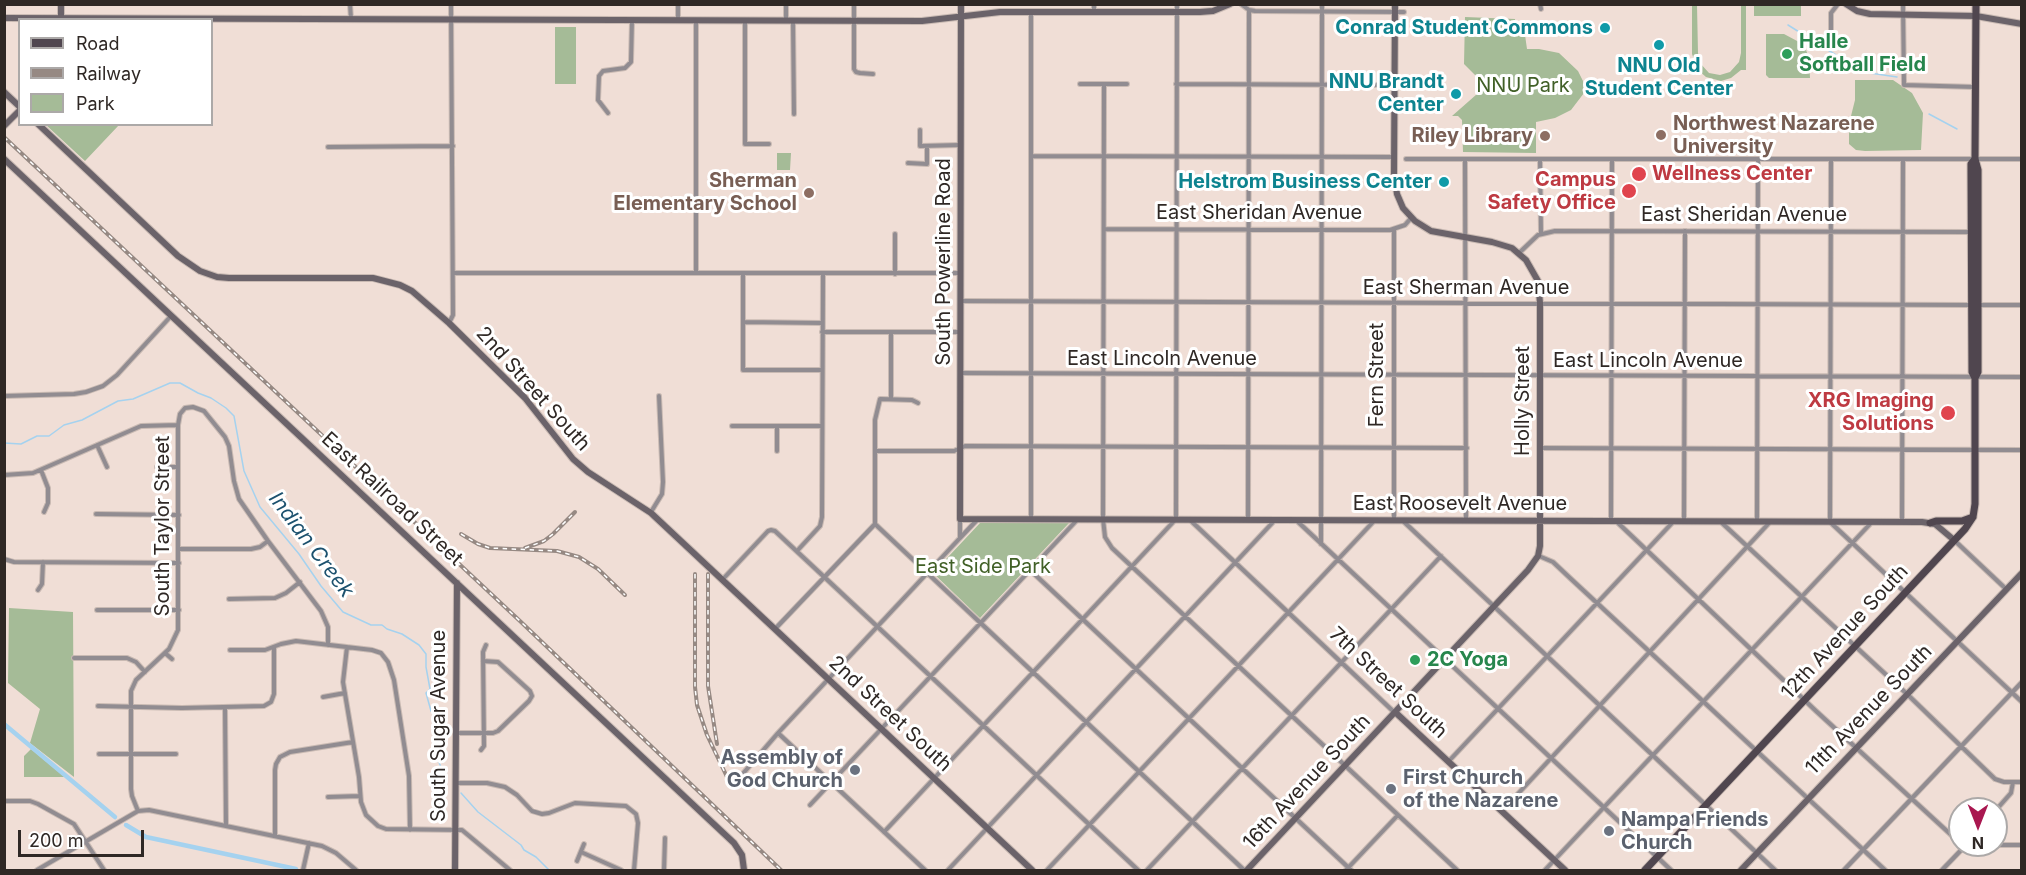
<!DOCTYPE html>
<html>
<head>
<meta charset="utf-8">
<style>
  body { margin:0 }
  #map { position:relative; width:2026px; height:875px; overflow:hidden; background:#f0ded6; font-family:Inter,sans-serif }
  canvas { display:block }
  .frame { position:absolute; inset:0; border:6px solid #2f2825; pointer-events:none }
  .legend { position:absolute; left:18px; top:18px; width:195px; height:108px; box-sizing:border-box; background:#fff; border:2px solid #aca9a8; margin:0; padding:8px 10px; list-style:none; font-size:18px; color:#2f2825 }
  .legend li { display:flex; align-items:center; gap:12px; height:30px }
  .legend b { width:30px; border:2px solid #aca9a8 }
  .north { position:absolute; left:1948px; top:797px; width:60px; height:60px; box-sizing:border-box; background:#fff; border:2px solid #aca9a8; border-radius:50%; rotate:180deg; font-size:16px; font-weight:700; line-height:24px; text-align:center; color:#2f2825 }
  .north::after { content:''; display:block; margin:auto; width:21px; height:27px; background:#a91750; clip-path:polygon(50% 0,100% 100%,50% 72%,0 100%) }
  .scale { position:absolute; left:18px; top:830px; width:126px; height:27px; box-sizing:border-box; border:3px solid #2f2825; border-top:0; padding-left:8px; font-size:18px; line-height:21px; white-space:nowrap; color:#2f2825; -webkit-text-stroke:4px #fff; paint-order:stroke }
</style>
</head>
<body>
<div id="map">
<canvas width="2026" height="875"></canvas>
<div class="frame"></div>
<ul class="legend">
<li><b style="height:8px;background:#50464f"></b>Road</li>
<li><b style="height:8px;background:#968983"></b>Railway</li>
<li><b style="height:16px;background:#a5bb97"></b>Park</li>
</ul>
<div class="north">N</div>
<div class="scale">200 m</div>
</div>
<script>
const ctx = document.querySelector('canvas').getContext('2d');
ctx.lineJoin = 'round';
function fill(path, color) { ctx.fillStyle = color; ctx.fill(path, 'evenodd'); }
const toPath = rows => new Path2D(rows.map(r => 'M' + r).join(''));
function trace(path, color, width, dash) { ctx.strokeStyle = color; ctx.lineWidth = width; ctx.lineCap = dash ? 'butt' : 'round'; ctx.setLineDash(dash || []); ctx.stroke(path); }
function drawText(font, color, halo, rows, align = 'center') {
  ctx.font = font + ' Inter,sans-serif'; ctx.lineWidth = 6; ctx.setLineDash([]); ctx.textBaseline = 'middle'; ctx.strokeStyle = halo; ctx.fillStyle = color; for (const [text, x, y, turn = 0] of rows) {
    ctx.save(); ctx.translate(x, y); ctx.rotate((+turn || 0) * Math.PI / 180); ctx.textAlign = isNaN(turn) ? turn : align; if (halo) ctx.strokeText(text, 0, 0); ctx.fillText(text, 0, 0); ctx.restore();
  }
}
fill(toPath([
  [1692,5,1697,5,1698,53,1700,63,1709,73,1720,75,1730,72,1739,62,1741,53,1741,5,1746,5,1746,70,1741,70,1731,78,1721,81,1706,77,1698,70,1692,54],
  [1754,5,1801,5,1801,16,1754,16],
  [1465,17,1515,19,1516,34,1525,35,1527,49,1539,49,1559,53,1578,71,1583,81,1584,93,1571,110,1555,118,1536,122,1536,153,1463,152,1462,120,1458,116,1452,116,1485,87,1484,84,1464,64],
  [555,27,576,27,576,84,555,84],
  [1766,34,1784,34,1799,42,1806,50,1809,58,1810,78,1769,78,1766,75],
  [1855,80,1893,80,1912,93,1923,113,1921,150,1865,151,1856,150,1849,144,1849,124,1855,100],
  [46,125,45,125,119,125,85,161],
  [777,153,791,153,790,170,777,170],
  [980,523,1069,523,980,618,933,573],
  [9,608,73,612,74,777,30,743,40,709,8,683],
  [31,749,65,777,24,777,24,756]
]), '#a5bb97');
trace(toPath([
  [1788,25,1863,72,1897,77],
  [1929,114,1957,129],
  [4,443,21,444,37,436,49,436,64,425,82,420,118,401,133,399,170,383,180,383,198,393,211,398,226,408,234,416,244,471,260,507,299,554,321,586,343,612,371,625,382,625,387,629,402,634,419,645,426,654,426,667,430,689,426,693,431,711,436,717,436,737,442,749,439,762,446,782],
  [461,793,478,812,521,845,524,850,536,857,549,870]
]), '#a5d2ef', 1.5);
trace(toPath([
  [4,724,115,817],
  [126,825,146,837,296,869]
]), '#a5d2ef', 4.5);
const street = toPath([
  [350,4,351,19],
  [786,4,786,20],
  [854,4,854,69,856,72,860,73,873,74],
  [1241,4,1249,10,1255,11,1404,12],
  [1540,4,1541,9],
  [1903,4,1904,85,1975,87],
  [1094,11,1094,4],
  [678,20,678,4],
  [745,21,745,144,769,144],
  [793,21,794,114],
  [1831,37,1831,13,1838,4],
  [1080,84,1127,84],
  [1104,84,1103,519,1105,537,1112,548,1457,870],
  [1176,84,1394,85],
  [608,113,598,100,599,76,603,71,625,68,631,62,632,20],
  [920,130,920,146,960,145],
  [328,147,453,146],
  [1031,156,1394,157],
  [1406,159,2022,159],
  [1465,159,1466,521],
  [1540,159,1541,233],
  [1831,159,1830,522,2022,702],
  [908,163,927,164,927,146],
  [1104,229,1390,230,1405,225,1411,218],
  [895,234,895,274],
  [1519,253,1538,235,1555,231,1971,232],
  [453,273,960,273],
  [696,273,696,21],
  [743,274,743,370,822,370],
  [961,301,1971,305],
  [1979,305,2022,305],
  [743,322,822,323],
  [449,323,453,315,451,4],
  [822,332,960,332],
  [960,373,2022,377],
  [4,396,74,394,86,392,103,386,117,375,171,316],
  [891,399,891,332],
  [732,426,822,426],
  [777,426,777,451],
  [97,445,107,467],
  [1539,448,2022,450],
  [875,451,954,451,965,446,1467,448],
  [157,467,178,467],
  [41,470,48,488,48,503,44,512],
  [4,475,33,473,141,426,178,425],
  [651,512,662,494,663,482,659,396],
  [96,514,179,515],
  [1031,519,1031,12],
  [1248,519,1249,10],
  [1190,520,1394,712],
  [1394,520,1394,230],
  [1297,521,1671,870],
  [1403,521,1775,870],
  [1611,521,1612,159],
  [1684,521,1685,231],
  [1757,521,1758,159],
  [1902,521,1903,159],
  [1617,522,1816,711,1960,843],
  [1722,523,1908,695,1995,779,2004,782,2022,782],
  [875,524,1244,870],
  [875,524,875,420,880,399,912,400,918,403],
  [960,538,978,519],
  [1954,540,2006,589],
  [1321,544,1322,4],
  [179,549,251,549,260,547,268,541],
  [797,551,820,526,822,517,823,274],
  [1539,556,1553,562,1570,578,1885,870],
  [4,559,14,562,179,563],
  [1030,570,1351,870],
  [723,579,768,531,771,530,775,531,1138,870],
  [38,590,42,584,43,562],
  [229,599,275,598,286,593,300,582],
  [97,610,179,610],
  [775,629,875,524],
  [347,647,343,682,359,777,361,802,366,815,378,826,386,829,462,830,510,870],
  [230,650,265,650,281,644,296,641,372,650,381,653,388,662,394,680,409,776,410,830],
  [165,653,172,659],
  [74,658,127,658,136,662,145,672],
  [323,697,345,693],
  [98,706,182,708,264,706,271,702,274,694,274,648],
  [225,707,226,826],
  [456,733,493,733,498,731,529,701,532,696,530,691,498,662,483,661],
  [778,733,925,870],
  [481,750,484,746,483,652,486,645],
  [99,754,176,754],
  [1448,762,1673,522],
  [740,777,778,733,960,538,960,520],
  [456,783,487,783,505,787,517,795,532,811,542,814,549,813,575,803,626,806,636,814,638,823,634,870],
  [328,797,360,796],
  [4,801,30,801,38,804,74,824,104,870],
  [810,805,1077,520],
  [1996,810,2011,793,2013,782],
  [138,811,132,796,131,789,131,691,136,680,169,649,178,630,178,425,180,414,185,408,193,407,204,411,225,437,229,446,234,481,239,499,268,541,321,611,328,627,328,645],
  [1502,811,1770,522],
  [884,832,1176,519,1177,4],
  [275,836,275,770,276,764,280,757,290,752,353,742],
  [1966,845,2022,845],
  [581,852,621,870],
  [577,861,584,844],
  [37,870,138,811,149,810,322,846,336,853,356,870],
  [303,870,309,843],
  [664,870,665,838],
  [948,870,1275,520],
  [1047,870,1374,521],
  [1147,870,1441,556],
  [1346,870,1398,815],
  [1545,870,1871,523],
  [1844,870,2022,682],
  [1942,870,1966,845]
]);
const secondary = toPath([
  [961,4,960,519,1922,522,1935,524,1954,540],
  [1846,4,1857,11,1870,14,1976,16,2022,24],
  [4,18,922,21,1000,12,1200,12,1213,11,1230,4],
  [61,20,61,4],
  [4,92,20,107],
  [38,124,178,256,200,271,217,277,229,278,373,278,400,285,412,291,449,323,525,398,573,459,588,472,651,513,1032,870],
  [4,126,20,110],
  [4,159,734,843,742,855,744,870],
  [1395,712,1565,870],
  [455,870,457,583],
  [1247,870,1528,570,1538,556,1540,546,1540,303,1538,281,1526,260,1512,248,1492,242,1431,231,1415,221,1403,208,1397,194,1394,174,1395,4],
  [1741,870,2022,573]
]);
const primary = toPath([
  [1975,378,1978,372,1978,170,1975,159,1976,4],
  [1930,523,1936,521,1962,521,1973,517],
  [1645,870,1965,529,1973,517,1975,504,1975,378,1972,372,1971,170,1971,164,1975,159]
]);
trace(street, '#c9bab3', 6);
trace(secondary, '#c9bab3', 8);
trace(primary, '#c9bab3', 9);
trace(street, '#918c91', 4);
trace(secondary, '#6b636a', 6);
trace(primary, '#50464f', 7);
const rail = toPath([
  [4,137,521,622,781,870],
  [461,534,478,544,490,548,557,551,579,557,598,569,625,595],
  [525,548,544,541,553,534,575,512],
  [695,574,695,687,697,705,707,735,728,779],
  [708,574,708,686,717,744]
]);
trace(rail, '#968983', 4);
trace(rail, '#fff', 1.5, [4.5]);
for (const [x, y, r, color] of [
  [1605,28,6,"#0f9aa8"],
  [1659,45,6,"#0f9aa8"],
  [1787,54,6,"#2e9e5b"],
  [1456,94,6,"#0f9aa8"],
  [1661,135,6,"#8d6e63"],
  [1545,136,6,"#8d6e63"],
  [1639,174,8,"#e0444e"],
  [1444,182,6,"#0f9aa8"],
  [1629,191,8,"#e0444e"],
  [809,193,6,"#8d6e63"],
  [1948,413,8,"#e0444e"],
  [1415,660,6,"#2e9e5b"],
  [855,770,6,"#6b7280"],
  [1391,789,6,"#6b7280"],
  [1609,831,6,"#6b7280"]
]) { const dot = new Path2D(); dot.arc(x, y, r, 0, 2 * Math.PI); ctx.fillStyle = color; ctx.fill(dot); trace(dot, '#fff', 2); }
drawText('bold 20px', '#0d838f', '#fff', [
  ["Conrad Student Commons",1593,28],
  ["NNU Old",1659,66,"center"],
  ["Student Center",1659,89,"center"],
  ["NNU Brandt",1444,82],
  ["Center",1444,105],
  ["Helstrom Business Center",1432,182]
], 'right');
drawText('bold 20px', '#27864d', '#fff', [
  ["Halle",1799,42],
  ["Softball Field",1799,65],
  ["2C Yoga",1427,660]
], 'left');
drawText('20px', '#416027', '#fff', [
  ["NNU Park",1523,86],
  ["East Side Park",983,567]
]);
drawText('bold 20px', '#785e54', '#fff', [
  ["Northwest Nazarene",1673,124,"left"],
  ["University",1673,147,"left"],
  ["Riley Library",1533,136],
  ["Sherman",797,181],
  ["Elementary School",797,204]
], 'right');
drawText('bold 20px', '#be3a42', '#fff', [
  ["Wellness Center",1652,174,"left"],
  ["Campus",1616,180],
  ["Safety Office",1616,203],
  ["XRG Imaging",1934,401],
  ["Solutions",1934,424]
], 'right');
drawText('20px', '#2f2825', '#fff', [
  ["East Sheridan Avenue",1259,213],
  ["East Sheridan Avenue",1744,215],
  ["South Powerline Road",944,262,-90],
  ["East Sherman Avenue",1466,288],
  ["East Lincoln Avenue",1162,359],
  ["East Lincoln Avenue",1648,361],
  ["Fern Street",1377,375,-90],
  ["2nd Street South",533,389,48],
  ["Holly Street",1523,401,-90],
  ["East Railroad Street",392,499,43],
  ["East Roosevelt Avenue",1460,504],
  ["South Taylor Street",163,526,-90],
  ["12th Avenue South",1845,632,-47],
  ["7th Street South",1388,683,43],
  ["11th Avenue South",1869,710,-46],
  ["2nd Street South",890,714,43],
  ["South Sugar Avenue",439,726,-90],
  ["16th Avenue South",1307,782,-47]
]);
drawText('bold 20px', '#5b616d', '#fff', [
  ["Assembly of",843,758,"right"],
  ["God Church",843,781,"right"],
  ["First Church",1403,778],
  ["of the Nazarene",1403,801],
  ["Nampa Friends",1621,820],
  ["Church",1621,843]
], 'left');
drawText('italic 21px', '#1c516e', '#fff', [
  ["Indian Creek",311,545,53]
]);
</script>
</body>
</html>
